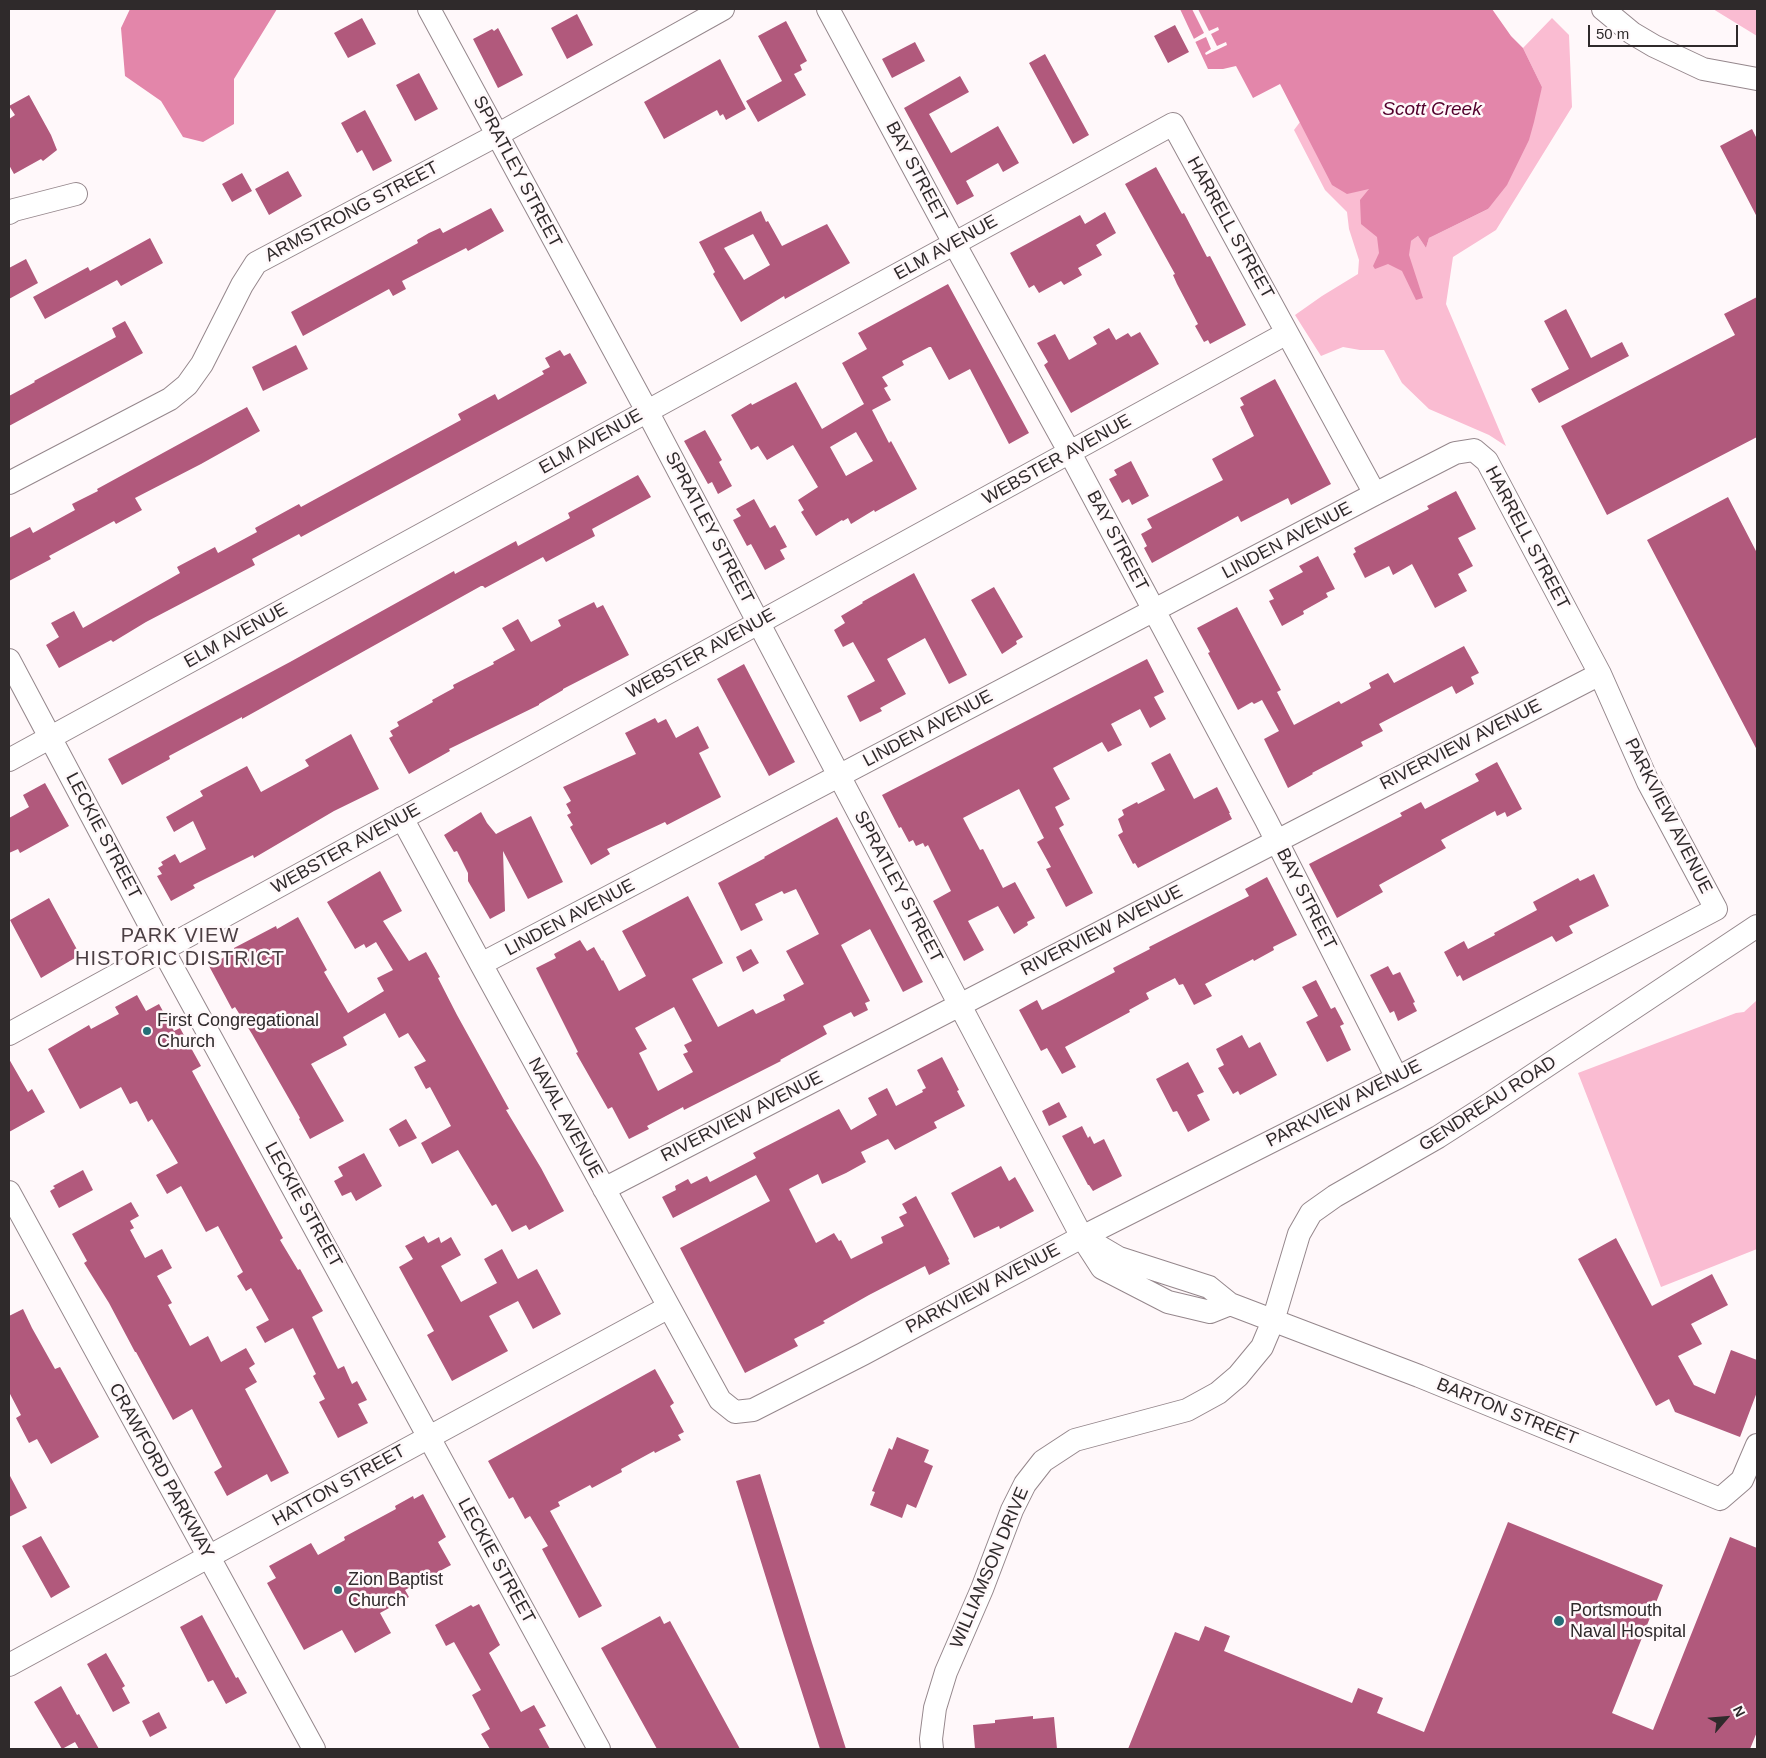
<!DOCTYPE html>
<html>
<head>
<meta charset="utf-8">
<style>
  body { margin:0 }
  #map { position:relative; width:1766px; height:1758px; overflow:hidden; background:#fff8fa; font-family:Helvetica,sans-serif }
  canvas { display:block }
  .frame { position:absolute; inset:0; border:10px solid #2f2a2b; pointer-events:none }
  .north { position:absolute; left:1701px; top:1693px; width:50px; height:50px; -webkit-text-stroke:4px #fff8fa; paint-order:stroke; rotate:63deg; font-size:14px; font-weight:700; line-height:20px; text-align:center; color:#2f2a2b }
  .north::after { content:''; display:block; margin:auto; width:18px; height:22px; background:#2f2a2b; clip-path:polygon(50% 0,100% 100%,50% 72%,0 100%) }
  .scale { position:absolute; left:1588px; top:25px; width:150px; height:22px; box-sizing:border-box; border:2px solid #2f2a2b; border-top:0; padding-left:6px; font-size:15px; line-height:18px; white-space:nowrap; color:#2f2a2b; -webkit-text-stroke:4px #fff8fa; paint-order:stroke }
</style>
</head>
<body>
<div id="map">
<canvas width="1766" height="1758"></canvas>
<div class="frame"></div>
<div class="north">N</div>
<div class="scale">50 m</div>
</div>
<script>
const ctx = document.querySelector('canvas').getContext('2d');
ctx.lineJoin = 'round';
function fill(path, color) { ctx.fillStyle = color; ctx.fill(path, 'evenodd'); }
const toPath = rows => new Path2D(rows.map(r => 'M' + r).join(''));
function trace(path, color, width, dash) { ctx.strokeStyle = color; ctx.lineWidth = width; ctx.lineCap = dash ? 'butt' : 'round'; ctx.setLineDash(dash || []); ctx.stroke(path); }
function drawText(font, color, halo, rows, align = 'center') {
  ctx.font = font + ' Helvetica,sans-serif'; ctx.lineWidth = 5; ctx.setLineDash([]); ctx.textBaseline = 'middle'; ctx.strokeStyle = halo; ctx.fillStyle = color; for (const [text, x, y, turn = 0] of rows) {
    ctx.save(); ctx.translate(x, y); ctx.rotate((+turn || 0) * Math.PI / 180); ctx.textAlign = isNaN(turn) ? turn : align; if (halo) ctx.strokeText(text, 0, 0); ctx.fillText(text, 0, 0); ctx.restore();
  }
}
fill(toPath([
  [1713,9,1757,9,1757,36],
  [1552,18,1569,35,1572,107,1496,230,1453,257,1446,304,1506,446,1489,435,1429,409,1402,383,1384,350,1360,350,1343,347,1321,356,1295,315,1322,296,1358,274,1359,260,1349,229,1347,212,1325,190,1294,130,1300,122,1347,189,1370,189,1411,241,1418,236,1426,248,1429,238,1488,209,1542,87,1523,48],
  [1756,1001,1757,1249,1661,1287,1578,1073,1736,1013,1744,1012]
]), '#fabcd2');
fill(toPath([
  [130,9,277,9,234,79,234,124,203,142,183,137,161,101,125,76,121,28],
  [1180,9,1492,9,1511,36,1523,48,1542,87,1534,122,1529,140,1507,185,1488,209,1429,238,1426,248,1418,236,1411,241,1409,255,1423,298,1416,300,1402,271,1388,264,1375,269,1373,266,1379,253,1377,237,1361,224,1360,200,1369,189,1347,194,1332,185,1280,84,1253,98,1236,66,1223,69,1208,69]
]), '#e386aa');
fill(toPath([
  [1192,9,1198,9,1209,31,1218,27,1219,30,1211,34,1217,46,1226,42,1227,45,1206,55,1205,53,1211,49,1206,37,1193,43,1192,40,1204,33]
]), '#fff8fa');
fill(toPath([
  [577,14,593,45,567,59,551,28],
  [362,18,376,44,348,58,334,33],
  [786,21,807,61,800,65,802,70,794,74,806,95,758,122,746,101,782,81,758,36],
  [1175,25,1189,52,1168,63,1154,36],
  [498,28,523,75,498,88,473,39,492,29,494,31],
  [915,42,925,61,892,78,882,59],
  [1045,54,1089,135,1073,144,1029,63],
  [720,59,746,109,726,120,723,114,720,116,717,110,664,139,644,102],
  [419,73,438,109,415,121,396,85],
  [960,76,969,92,929,114,951,153,998,126,1019,163,1003,172,998,163,966,181,974,196,957,205,904,108],
  [29,95,51,135,57,150,43,161,41,159,14,174,9,165,9,119,15,115,9,106],
  [365,110,392,161,373,171,362,150,357,153,341,123],
  [1752,129,1757,139,1757,217,1720,146],
  [1156,167,1182,214,1184,213,1207,257,1210,256,1246,325,1210,344,1208,340,1204,342,1195,326,1198,324,1177,284,1173,275,1175,274,1125,184],
  [288,171,302,196,269,215,255,189],
  [242,173,252,191,232,202,222,184],
  [491,208,504,231,468,251,466,248,402,281,406,289,393,296,389,289,303,336,291,312,418,243,417,240,429,233,440,228,443,233],
  [761,211,766,222,768,221,782,246,827,224,850,263,785,299,784,296,741,322,713,274,715,272,699,242],
  [753,234,770,265,744,280,724,248],
  [1105,212,1116,233,1096,245,1102,255,1078,268,1082,275,1064,285,1061,281,1039,293,1034,285,1029,288,1010,253,1080,215,1085,224],
  [150,238,163,263,121,286,117,280,45,319,33,297,88,267,90,271],
  [26,259,38,283,9,299,9,268],
  [948,284,1029,433,1009,444,970,369,949,380,931,347,929,347,902,361,904,365,882,377,888,386,884,388,891,400,872,410,889,443,891,441,917,489,875,512,874,510,851,524,848,518,843,521,842,520,816,536,801,512,804,510,798,500,818,487,793,445,767,460,758,446,751,450,731,415,751,403,752,405,796,382,822,429,864,404,842,363,867,349,858,333],
  [856,432,873,461,846,476,830,447],
  [1757,297,1757,437,1607,515,1561,426,1735,335,1724,314],
  [1566,309,1591,358,1622,342,1629,356,1539,403,1531,389,1569,369,1544,321],
  [125,321,143,353,9,426,9,396,35,382,34,381,116,337,112,328],
  [1109,328,1116,340,1128,333,1131,337,1140,332,1159,364,1071,413,1044,365,1048,362,1037,343,1055,334,1069,360,1097,344,1093,337],
  [296,345,308,369,263,391,252,367],
  [560,350,564,356,570,353,587,383,301,537,299,534,252,559,255,565,146,622,113,642,111,640,59,668,46,645,59,637,51,623,74,611,83,628,180,573,177,567,215,547,218,553,257,532,255,528,299,504,301,507,461,420,458,414,495,394,498,400,544,374,542,371,550,367,545,358],
  [1275,379,1331,484,1291,505,1288,498,1241,522,1238,516,1152,563,1144,548,1147,546,1141,534,1152,528,1147,519,1223,480,1212,459,1254,436,1240,407,1244,405,1240,398],
  [247,407,260,431,201,464,135,498,142,510,116,524,114,521,49,556,51,559,9,581,9,538,30,527,33,533,75,510,72,504,98,491,97,489],
  [705,430,722,460,719,462,732,486,718,494,712,482,708,484,684,441],
  [1131,461,1149,496,1132,505,1129,499,1122,503,1109,479,1117,475,1114,470],
  [638,475,651,497,592,529,595,536,546,562,543,557,485,588,483,586,481,586,242,719,242,717,169,756,170,759,122,785,108,759,290,662,454,571,455,574,516,541,518,546,570,518,568,513],
  [1456,491,1476,529,1458,538,1473,566,1458,574,1467,591,1435,608,1412,564,1393,575,1389,566,1365,578,1353,554,1356,552,1354,548,1429,509,1427,506],
  [1728,497,1757,553,1757,750,1647,540],
  [754,499,770,528,775,525,787,547,780,550,785,559,765,570,751,544,747,546,733,520,741,516,736,509],
  [1318,556,1335,589,1326,593,1328,597,1303,611,1304,614,1282,626,1269,601,1274,599,1269,590,1303,572,1299,566],
  [914,573,967,675,949,684,925,638,887,659,906,694,880,708,882,711,860,722,847,696,875,681,853,642,843,647,834,630,845,623,841,616,863,603,862,602],
  [994,587,1023,637,1016,641,1017,644,1002,654,971,600],
  [594,602,597,608,603,605,629,655,563,689,563,690,539,704,539,705,449,749,450,751,409,774,389,738,393,736,390,731,399,726,397,722,433,702,432,700,454,688,453,685,494,664,493,662,515,650,502,628,518,619,531,642,561,626,558,620],
  [1237,607,1281,690,1277,692,1294,725,1339,701,1341,704,1371,688,1369,683,1388,673,1394,683,1464,646,1479,673,1471,677,1474,684,1456,694,1452,686,1379,724,1383,731,1361,742,1363,746,1312,773,1313,774,1288,788,1264,739,1279,731,1262,700,1254,704,1252,702,1238,710,1208,653,1210,652,1197,628],
  [1147,659,1164,692,1154,697,1166,719,1150,728,1140,709,1111,724,1122,745,1108,752,1102,742,1053,768,1070,799,1055,807,1064,825,1059,828,1093,893,1066,907,1046,869,1051,867,1037,842,1044,838,1019,789,963,818,980,850,983,849,1003,888,1015,882,1035,918,1027,922,1028,925,1014,934,998,906,968,921,984,950,964,961,933,901,951,891,928,845,925,847,923,843,916,846,913,840,909,842,901,827,899,828,882,795],
  [744,664,795,762,769,776,717,679],
  [655,718,658,723,666,719,676,738,698,726,709,748,699,753,721,797,667,825,665,822,607,849,610,854,591,865,570,827,573,825,567,815,571,813,566,804,571,801,563,787,636,754,625,733],
  [351,734,379,789,334,811,254,858,253,855,193,885,195,888,171,901,157,876,162,874,158,868,163,865,161,862,175,854,180,863,206,849,193,821,174,832,166,817,203,796,200,791,247,766,261,792,309,766,305,760],
  [1170,753,1194,799,1217,787,1230,813,1229,813,1232,819,1138,868,1135,863,1133,864,1118,835,1123,832,1118,819,1124,815,1122,810,1137,802,1138,804,1165,790,1151,763],
  [1497,762,1522,809,1507,817,1505,812,1497,816,1495,811,1441,840,1446,848,1379,885,1383,892,1337,918,1309,864,1402,816,1400,813,1421,802,1425,809,1479,781,1475,774],
  [45,783,69,826,20,853,18,849,9,853,9,818,29,807,23,795],
  [481,812,487,823,496,834,531,816,563,882,528,899,503,851,505,911,490,919,468,881,468,873,457,851,454,852,444,835],
  [837,817,923,982,903,992,870,929,841,945,870,1001,865,1003,868,1010,854,1017,851,1012,823,1026,827,1034,780,1060,781,1061,684,1110,683,1107,647,1126,649,1129,629,1139,612,1107,608,1109,576,1053,578,1052,536,968,556,958,554,954,580,940,587,951,594,947,602,961,603,960,619,991,646,976,622,931,688,896,723,963,692,979,718,1027,753,1009,756,1014,785,1000,783,995,804,984,786,951,819,934,796,889,784,894,782,891,755,904,763,920,741,931,718,883,765,858,764,857],
  [674,1007,692,1041,684,1045,688,1052,683,1054,693,1072,658,1091,639,1053,647,1049,635,1028],
  [380,871,402,911,383,921,409,961,426,952,440,977,438,978,457,1015,509,1109,506,1110,541,1168,564,1211,529,1230,526,1225,512,1232,496,1204,492,1206,458,1150,432,1164,421,1143,451,1126,430,1087,426,1089,414,1067,426,1061,408,1033,399,1038,385,1013,343,1037,347,1045,311,1064,344,1121,310,1139,299,1119,300,1118,252,1034,235,1007,232,1009,209,966,235,951,234,948,276,926,277,929,298,917,327,970,324,972,348,1013,384,991,377,978,393,970,376,942,366,948,364,944,355,949,327,902],
  [1594,874,1609,906,1569,926,1573,933,1556,942,1552,936,1463,981,1460,975,1457,977,1444,952,1464,941,1468,949,1495,935,1494,933,1537,910,1533,902,1578,878,1580,881],
  [1267,877,1297,935,1273,947,1274,950,1254,961,1253,959,1205,984,1212,996,1194,1005,1183,984,1179,985,1175,978,1146,993,1149,999,1129,1010,1130,1012,1065,1047,1076,1067,1062,1074,1047,1048,1041,1051,1019,1010,1037,1000,1042,1010,1056,1003,1115,972,1113,968,1150,949,1149,947,1249,896,1245,889],
  [49,898,80,955,41,978,10,920],
  [751,949,759,963,743,972,736,957],
  [1388,966,1393,975,1400,972,1415,1002,1413,1003,1417,1011,1398,1021,1394,1011,1390,1013,1370,975],
  [1316,980,1331,1009,1335,1007,1344,1024,1340,1026,1351,1050,1327,1062,1306,1022,1318,1016,1302,987],
  [137,995,146,1011,159,1004,174,1031,180,1028,201,1066,192,1071,283,1238,280,1240,298,1270,300,1269,323,1311,312,1317,338,1369,344,1366,352,1384,357,1381,367,1400,358,1404,368,1423,338,1438,319,1402,325,1399,313,1376,316,1374,293,1328,265,1343,256,1327,269,1320,251,1288,246,1291,237,1276,243,1272,218,1226,206,1232,181,1186,167,1194,156,1175,178,1163,152,1119,148,1122,137,1101,130,1104,121,1087,80,1109,48,1049,89,1025,91,1029,119,1014,115,1007],
  [1242,1035,1249,1048,1260,1042,1277,1075,1240,1095,1238,1091,1233,1094,1218,1068,1224,1065,1216,1049],
  [942,1057,959,1090,957,1091,965,1106,934,1122,937,1128,895,1150,888,1139,861,1152,866,1162,846,1173,822,1184,818,1174,789,1189,816,1243,834,1233,839,1241,841,1240,851,1259,883,1243,881,1237,904,1226,899,1217,907,1213,902,1204,916,1196,949,1259,948,1260,950,1264,929,1275,925,1266,869,1295,823,1321,825,1323,794,1339,798,1346,745,1373,680,1248,770,1201,756,1175,673,1218,662,1197,676,1190,675,1186,688,1179,691,1184,707,1176,710,1182,756,1158,753,1153,839,1109,851,1130,877,1115,868,1098,887,1088,896,1106,923,1092,922,1090,926,1088,917,1070],
  [9,1059,28,1092,32,1089,45,1112,9,1132],
  [1188,1062,1204,1092,1197,1095,1210,1120,1188,1132,1177,1111,1173,1112,1156,1079],
  [1059,1102,1067,1117,1049,1126,1042,1111],
  [406,1119,417,1138,399,1147,389,1129],
  [1082,1126,1088,1138,1090,1136,1094,1144,1104,1139,1122,1176,1093,1191,1089,1185,1088,1185,1062,1136],
  [364,1153,382,1186,356,1201,351,1192,342,1196,334,1181,343,1176,338,1167],
  [1001,1166,1009,1181,1015,1177,1034,1211,1000,1229,999,1226,974,1238,951,1193],
  [83,1170,93,1190,59,1208,50,1191,55,1188,53,1186],
  [131,1202,139,1216,130,1221,134,1228,130,1230,145,1258,162,1249,172,1268,157,1276,172,1303,168,1305,190,1346,208,1336,221,1362,246,1348,255,1364,249,1368,257,1382,245,1389,289,1473,271,1482,267,1474,227,1496,214,1472,222,1467,192,1409,173,1420,136,1352,135,1352,109,1303,84,1263,87,1261,72,1234],
  [424,1236,428,1243,439,1237,441,1243,451,1237,461,1255,441,1266,461,1302,497,1283,484,1259,502,1249,518,1279,537,1269,561,1314,533,1329,518,1301,489,1316,508,1351,452,1381,427,1335,434,1331,399,1267,413,1259,405,1246],
  [1616,1238,1652,1306,1712,1274,1728,1305,1691,1324,1702,1344,1678,1356,1694,1385,1715,1394,1731,1350,1757,1360,1757,1392,1740,1437,1675,1412,1669,1399,1656,1406,1578,1259],
  [23,1309,32,1328,55,1369,60,1367,99,1437,51,1464,37,1439,29,1443,16,1418,21,1415,9,1392,9,1316],
  [655,1369,674,1403,670,1406,684,1432,678,1435,681,1440,655,1453,654,1451,621,1469,622,1472,592,1488,590,1485,558,1502,560,1506,550,1511,602,1606,579,1618,542,1549,548,1546,530,1516,525,1519,513,1497,509,1499,488,1461],
  [897,1437,929,1450,924,1462,933,1466,916,1508,907,1504,902,1518,870,1505,875,1492,872,1491,889,1448,892,1450],
  [9,1474,27,1508,9,1517],
  [760,1474,812,1643,846,1749,820,1749,784,1636,736,1481],
  [423,1494,446,1537,438,1542,451,1565,405,1590,409,1597,380,1613,391,1633,355,1653,342,1630,304,1650,267,1583,276,1578,269,1566,311,1543,318,1555,345,1540,344,1537,396,1509,395,1506,413,1496,414,1499],
  [1508,1522,1663,1585,1612,1713,1653,1730,1730,1537,1757,1548,1757,1732,1750,1749,1128,1749,1175,1632,1199,1641,1205,1626,1230,1636,1224,1651,1352,1703,1358,1688,1383,1698,1377,1713,1424,1732],
  [41,1536,70,1587,51,1598,22,1546],
  [479,1604,500,1645,489,1653,521,1712,534,1705,546,1726,539,1729,550,1749,490,1749,481,1734,490,1729,472,1695,481,1690,454,1642,446,1646,435,1625,471,1605,473,1607],
  [202,1615,236,1678,238,1677,247,1693,226,1704,213,1680,208,1682,180,1627],
  [660,1616,664,1624,670,1621,740,1749,657,1749,601,1648],
  [106,1653,125,1686,122,1688,130,1703,113,1712,87,1664],
  [61,1686,77,1715,79,1714,99,1749,79,1749,75,1742,62,1749,34,1702],
  [159,1712,167,1728,150,1737,142,1721],
  [1033,1716,1033,1719,1054,1717,1057,1749,975,1749,973,1725,995,1723,995,1720]
]), '#b1597c');
const minor = toPath([
  [429,9,647,411,1082,1237,1102,1268,1168,1302,1210,1312,1230,1304],
  [828,9,954,243,1070,453,1266,820,1397,1078],
  [1603,9,1632,33,1654,46,1703,69,1757,79],
  [9,213,14,210,76,194],
  [9,483,170,399,187,385,202,364,242,285,256,263,497,135,723,9],
  [9,660,163,950,599,1749],
  [9,760,1173,124,1375,494],
  [402,818,481,964,720,1400,735,1412,753,1410,863,1354,1082,1237,1397,1078,1716,909,1648,782,1600,674,1487,461,1474,450,1455,453,1375,494,481,964],
  [9,1034,1287,333],
  [604,1189,1600,674],
  [9,1192,314,1749],
  [1085,1238,1119,1258,1209,1287,1230,1304,1419,1376,1720,1499,1742,1480,1757,1445],
  [9,1665,669,1307],
  [932,1749,931,1739,935,1708,946,1672,982,1589,1012,1510,1025,1484,1043,1461,1075,1440,1187,1410,1218,1393,1238,1376,1262,1347,1273,1321,1299,1234,1311,1213,1335,1196,1438,1137,1488,1105,1757,926]
]);
trace(minor, '#95878c', 24);
trace(minor, '#fff', 22);
for (const [x, y, r, color] of [
  [147,1031,5,"#256e77"],
  [338,1590,5,"#256e77"],
  [1559,1621,6,"#256e77"]
]) { const dot = new Path2D(); dot.arc(x, y, r, 0, 2 * Math.PI); ctx.fillStyle = color; ctx.fill(dot); trace(dot, '#fff8fa', 2); }
drawText('18px', '#2f2a2b', '#fff8fa', [
  ["SPRATLEY STREET",517,172,62],
  ["BAY STREET",916,172,62],
  ["ARMSTRONG STREET",352,212,-28],
  ["HARRELL STREET",1230,228,61],
  ["ELM AVENUE",946,248,-29],
  ["ELM AVENUE",591,442,-29],
  ["WEBSTER AVENUE",1057,460,-29],
  ["SPRATLEY STREET",709,528,62],
  ["HARRELL STREET",1527,538,62],
  ["BAY STREET",1117,541,62],
  ["LINDEN AVENUE",1287,541,-28],
  ["ELM AVENUE",236,636,-29],
  ["WEBSTER AVENUE",701,654,-29],
  ["LINDEN AVENUE",928,729,-28],
  ["RIVERVIEW AVENUE",1461,745,-27],
  ["PARKVIEW AVENUE",1668,816,63],
  ["LECKIE STREET",103,836,62],
  ["WEBSTER AVENUE",346,849,-29],
  ["SPRATLEY STREET",898,887,62],
  ["BAY STREET",1306,899,63],
  ["LINDEN AVENUE",570,918,-28],
  ["RIVERVIEW AVENUE",1102,931,-27],
  ["PARKVIEW AVENUE",1344,1104,-27],
  ["GENDREAU ROAD",1488,1104,-33],
  ["RIVERVIEW AVENUE",742,1117,-27],
  ["NAVAL AVENUE",565,1118,61],
  ["LECKIE STREET",303,1205,61],
  ["PARKVIEW AVENUE",983,1289,-28],
  ["BARTON STREET",1507,1412,22],
  ["CRAWFORD PARKWAY",161,1471,61],
  ["HATTON STREET",339,1486,-29],
  ["LECKIE STREET",496,1561,61],
  ["WILLIAMSON DRIVE",990,1568,-67]
]);
drawText('18px', '#2f2a2b', '#fff8fa', [
  ["First Congregational",157,1021],
  ["Church",157,1042],
  ["Zion Baptist",348,1580],
  ["Church",348,1601],
  ["Portsmouth",1570,1611],
  ["Naval Hospital",1570,1632]
], 'left');
drawText('italic 19px', '#53002c', '#fff8fa', [
  ["Scott Creek",1432,110]
]);
ctx.letterSpacing = '1px';
drawText('20px', '#4b3f43', '#fff8fa', [
  ["PARK VIEW",180,936],
  ["HISTORIC DISTRICT",180,959]
]);
ctx.letterSpacing = '0px';
</script>
</body>
</html>
